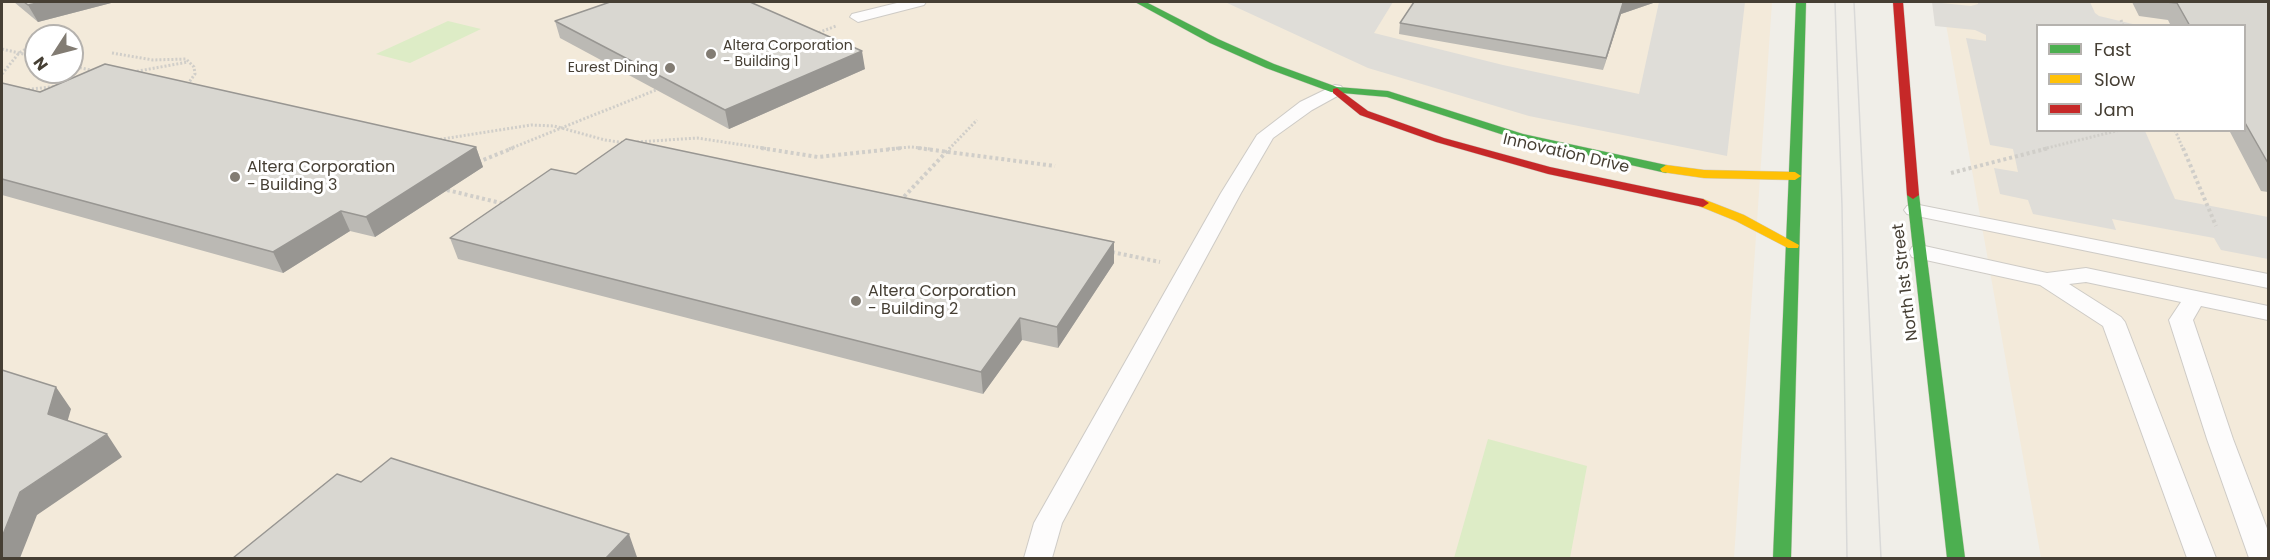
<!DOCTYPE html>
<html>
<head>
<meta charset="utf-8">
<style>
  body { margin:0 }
  #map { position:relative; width:2270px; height:560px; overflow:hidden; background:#f0eee8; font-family:Poppins,sans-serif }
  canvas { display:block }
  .frame { position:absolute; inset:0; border:3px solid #463f34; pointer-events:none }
  .legend { position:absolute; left:2036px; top:24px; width:210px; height:108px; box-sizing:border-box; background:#fff; border:2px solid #b5b2ae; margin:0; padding:8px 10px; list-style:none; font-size:18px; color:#463f34 }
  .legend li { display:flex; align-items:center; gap:12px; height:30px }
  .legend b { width:30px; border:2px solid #b5b2ae }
  .north { position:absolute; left:24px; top:24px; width:60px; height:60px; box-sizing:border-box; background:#fff; border:2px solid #b5b2ae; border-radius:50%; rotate:234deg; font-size:16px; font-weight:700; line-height:24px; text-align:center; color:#463f34 }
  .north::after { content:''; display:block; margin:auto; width:21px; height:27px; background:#827c73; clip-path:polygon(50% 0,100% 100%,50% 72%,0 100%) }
</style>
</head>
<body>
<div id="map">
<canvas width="2270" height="560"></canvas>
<div class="frame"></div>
<ul class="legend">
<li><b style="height:8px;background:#4caf50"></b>Fast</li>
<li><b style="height:8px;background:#ffc107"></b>Slow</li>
<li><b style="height:8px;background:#c62828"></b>Jam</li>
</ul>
<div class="north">N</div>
</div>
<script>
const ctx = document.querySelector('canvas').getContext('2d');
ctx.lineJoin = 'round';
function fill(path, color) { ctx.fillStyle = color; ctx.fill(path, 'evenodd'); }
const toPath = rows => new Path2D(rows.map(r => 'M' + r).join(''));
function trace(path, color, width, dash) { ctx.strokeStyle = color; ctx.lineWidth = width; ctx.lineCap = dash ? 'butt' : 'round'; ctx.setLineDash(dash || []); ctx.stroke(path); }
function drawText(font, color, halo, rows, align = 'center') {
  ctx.font = font + ' Poppins,sans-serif'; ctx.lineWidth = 6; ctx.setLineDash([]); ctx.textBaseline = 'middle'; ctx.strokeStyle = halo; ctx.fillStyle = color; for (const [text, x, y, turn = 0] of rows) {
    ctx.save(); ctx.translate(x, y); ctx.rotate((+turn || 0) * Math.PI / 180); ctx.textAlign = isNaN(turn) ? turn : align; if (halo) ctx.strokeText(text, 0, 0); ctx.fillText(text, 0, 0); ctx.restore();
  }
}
fill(toPath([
  [2,2,1772,2,1734,558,2,558],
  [36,36,72,36,72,72,36,72],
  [1942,2,2268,2,2268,558,2041,558],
  [2038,26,2244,26,2244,130,2038,130]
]), '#f3eada');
fill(toPath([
  [448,21,481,29,410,63,376,54],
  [1488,439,1587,466,1570,558,1454,558]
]), '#ddecc6');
fill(toPath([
  [1225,2,1393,2,1374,33,1503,65,1639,94,1659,2,1745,2,1727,156,1529,116,1368,68],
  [1932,2,1971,6,1978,4,1978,2,2090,2,2095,13,2099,16,2137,25,2038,26,2038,130,2145,131,2175,199,2268,217,2268,259,2221,250,2214,238,2112,219,2116,230,2033,214,2028,200,2000,194,1994,168,2018,172,2013,149,1990,145,1966,38,1986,41,1986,35,1975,30,1935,26]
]), '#dfddd8');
const lane = toPath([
  [901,2,926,2,924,5,858,22,850,17,852,14,901,2],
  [1335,85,1341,86,1344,90,1341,94,1312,110,1273,138,1241,193,1062,523,1052,558,1024,558,1034,523,1221,193,1257,135,1300,102,1335,85],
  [1914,204,2268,274,2268,288,1907,214,1904,210,1907,206,1914,204],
  [1920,245,2047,273,2086,268,2268,306,2268,320,2201,306,2193,320,2233,439,2268,531,2268,558,2249,558,2207,439,2169,320,2181,302,2086,282,2069,284,2121,317,2125,322,2216,558,2187,558,2103,326,2040,285,1912,257,1909,252,1912,247,1920,245]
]);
const fast = toPath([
  [1135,2,1146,2,1218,39,1274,64,1337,87,1388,91,1523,134,1666,165,1672,169,1666,173,1516,139,1387,97,1331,92,1266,68,1210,43,1135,2],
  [1796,2,1806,2,1791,558,1773,558,1796,2],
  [1913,191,1919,195,1965,558,1947,558,1907,195,1913,191]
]);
const slow = toPath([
  [1666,165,1704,170,1795,172,1801,176,1795,180,1704,178,1662,172,1660,169,1666,165],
  [1703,199,1744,215,1799,245,1798,248,1788,248,1736,221,1699,206,1697,203,1703,199]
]);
const jam = toPath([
  [1893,2,1903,2,1919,195,1913,199,1907,195,1893,2],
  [1337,88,1368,111,1444,138,1550,167,1703,199,1709,203,1703,207,1548,174,1436,142,1360,115,1333,93,1333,89,1337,88]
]);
trace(lane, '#cecbc6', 2);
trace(fast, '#d0cbbf', 1);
trace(slow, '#d0cbbf', 1);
trace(jam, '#d0cbbf', 1);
trace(toPath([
  [2121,20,2123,26],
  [815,34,836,26],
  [2,49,36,57],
  [112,53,153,60,186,59,194,67,195,74,187,85],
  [72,66,95,71],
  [133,72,188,62],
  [2,74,19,53,36,43],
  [24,90,58,86],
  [2175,130,2183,149],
  [436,140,531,125,554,126,605,140,626,143],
  [637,142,697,138,770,149],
  [888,149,911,147,930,149],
  [949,149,977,120],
  [2043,149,2120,130]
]), '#d0cec9', 3, [2, 2]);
trace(toPath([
  [761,148,818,157,902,148],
  [918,148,1055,166],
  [2183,148,2216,226],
  [1951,173,2049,148],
  [447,190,505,204],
  [900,201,950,148],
  [1112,252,1160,262]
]), '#d0cec9', 4, [3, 3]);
fill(lane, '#fdfcfc');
fill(fast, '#4caf50');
fill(slow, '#ffc107');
fill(jam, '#c62828');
trace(toPath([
  [1835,2,1842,206,1847,558],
  [1854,2,1881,558]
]), '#d9d9d8', 1.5);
trace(toPath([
  [509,149,656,90]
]), '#d0cec9', 3, [2, 2]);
trace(toPath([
  [478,162,513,148]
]), '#d0cec9', 4, [3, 3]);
fill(toPath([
  [14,2,115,2,38,22],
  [1414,2,1656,2,1621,14,1603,70,1399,34,1400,23],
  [2132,2,2268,2,2268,192,2261,191,2229,130,2244,130,2244,26,2171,26,2168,20,2139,16],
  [555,21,865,69,729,129,560,38],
  [2,83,40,92,476,147,483,167,375,237,350,231,283,273,2,195],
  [450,238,1114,242,1114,263,1058,348,1022,340,983,394,458,259]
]), '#bbb9b4');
fill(toPath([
  [42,2,115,2,38,22,28,5],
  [1628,2,1656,2,1621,14,1603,70,1623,3],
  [862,51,865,69,729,129,725,110],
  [476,147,483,167,375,237,366,217],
  [341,211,350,231,283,273,273,252],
  [1114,242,1114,263,1058,348,1057,327],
  [1020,318,1022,340,983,394,981,372],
  [56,387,71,409,63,437,48,414],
  [107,434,122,457,37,515,20,558,2,558,2,537,20,492],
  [629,534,637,557,636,558,606,558]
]), '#989692');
const building = toPath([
  [24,2,42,2,28,5,24,2],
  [610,2,750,2,862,51,725,110,555,21,610,2],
  [1414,2,1628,2,1623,3,1606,58,1400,23,1414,2],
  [2166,2,2268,2,2268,163,2244,121,2244,26,2190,26,2177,3,2166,2],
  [105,64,476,147,366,217,341,211,273,252,2,179,2,83,40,92,105,64],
  [626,139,1114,242,1057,327,1020,318,981,372,450,238,551,169,576,174,626,139],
  [2,370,56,387,48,414,107,434,20,492,2,537,2,370],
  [391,458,629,534,606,558,233,558,337,474,361,482,391,458]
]);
fill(building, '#d9d7d1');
trace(building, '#989692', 1.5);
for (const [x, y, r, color] of [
  [711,54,6,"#827c73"],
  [670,68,6,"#827c73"],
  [235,177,6,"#827c73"],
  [856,301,6,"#827c73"]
]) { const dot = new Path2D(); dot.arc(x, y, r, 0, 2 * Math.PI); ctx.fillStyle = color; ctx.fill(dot); trace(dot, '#fff', 2); }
drawText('14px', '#463f34', '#fff', [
  ["Altera Corporation",723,46],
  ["- Building 1",723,62],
  ["Eurest Dining",658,68,"right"]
], 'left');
drawText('16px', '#463f34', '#fff', [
  ["Innovation Drive",1566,154,13],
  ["North 1st Street",1906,282,-97]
]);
drawText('16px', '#463f34', '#fff', [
  ["Altera Corporation",247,168],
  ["- Building 3",247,186],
  ["Altera Corporation",868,292],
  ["- Building 2",868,310]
], 'left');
</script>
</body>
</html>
